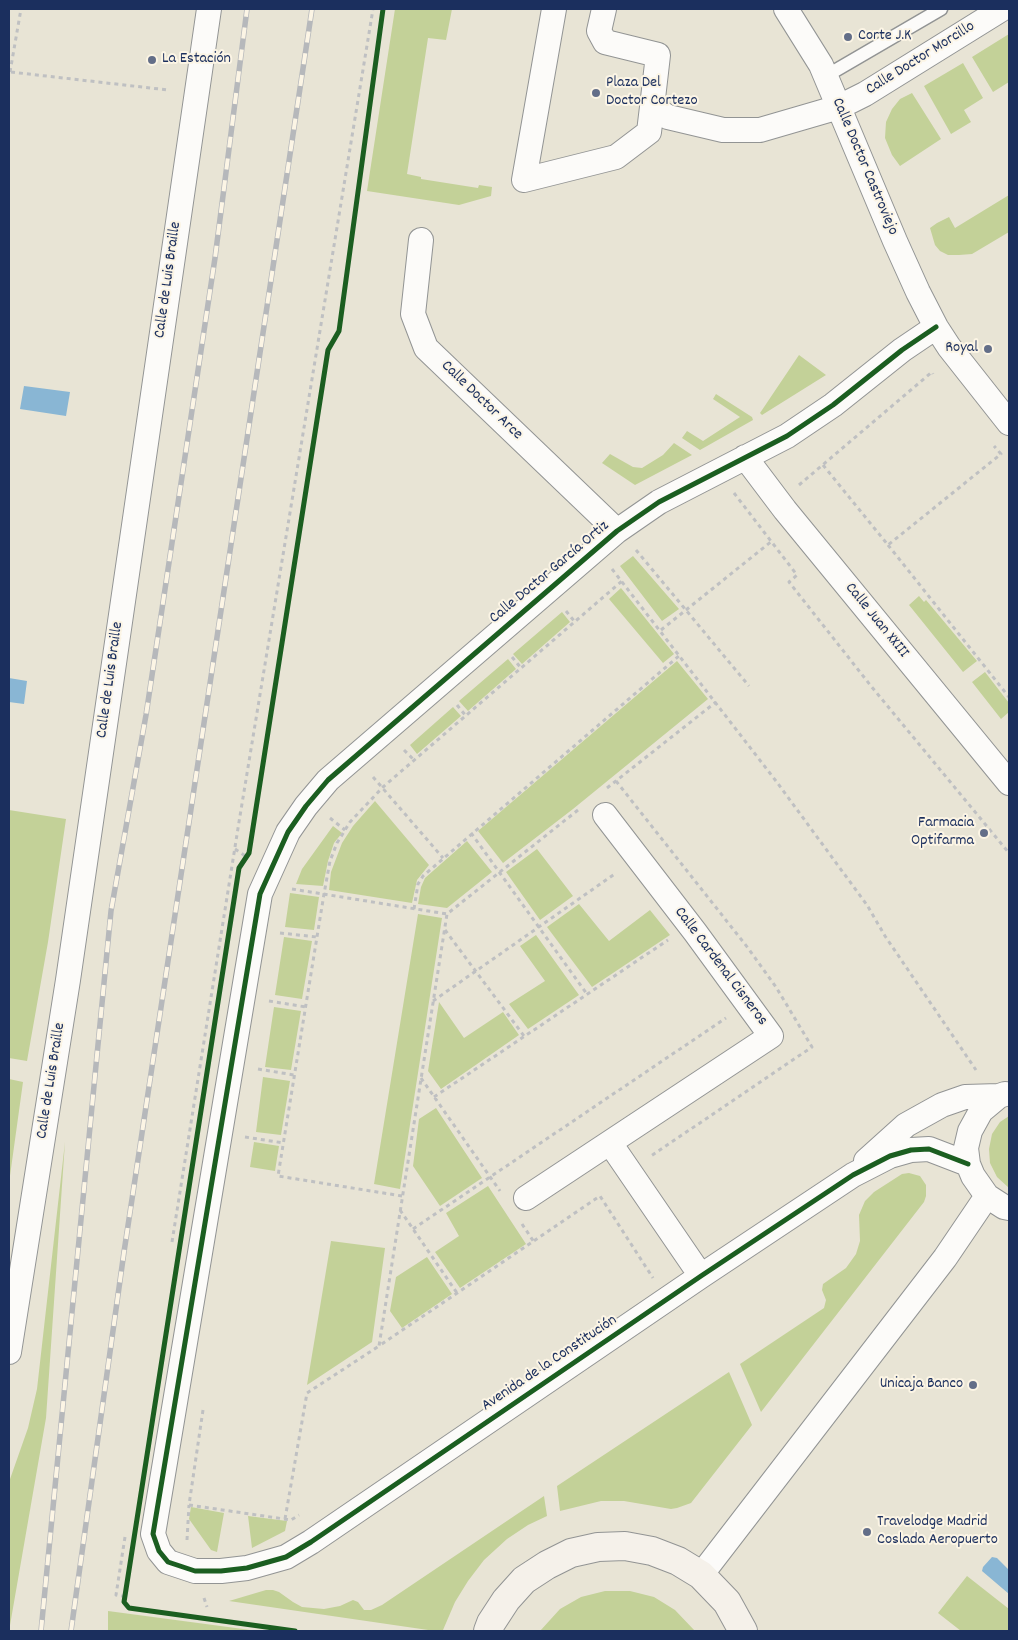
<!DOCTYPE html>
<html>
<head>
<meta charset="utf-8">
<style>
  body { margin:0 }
  #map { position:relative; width:1018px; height:1640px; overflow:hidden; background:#e8e4d5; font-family:Dekko,sans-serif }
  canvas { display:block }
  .frame { position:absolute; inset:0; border:10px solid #1b2f5e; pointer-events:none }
</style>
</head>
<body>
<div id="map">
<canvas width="1018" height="1640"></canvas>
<div class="frame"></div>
</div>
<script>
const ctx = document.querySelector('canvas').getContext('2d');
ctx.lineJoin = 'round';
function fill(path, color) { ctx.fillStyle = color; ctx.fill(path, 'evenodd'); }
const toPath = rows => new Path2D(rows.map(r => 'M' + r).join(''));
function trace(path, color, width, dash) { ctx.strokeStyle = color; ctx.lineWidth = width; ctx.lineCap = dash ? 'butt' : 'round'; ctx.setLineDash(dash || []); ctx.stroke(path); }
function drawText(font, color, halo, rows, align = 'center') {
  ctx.font = font + ' Dekko,sans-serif'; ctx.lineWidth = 4; ctx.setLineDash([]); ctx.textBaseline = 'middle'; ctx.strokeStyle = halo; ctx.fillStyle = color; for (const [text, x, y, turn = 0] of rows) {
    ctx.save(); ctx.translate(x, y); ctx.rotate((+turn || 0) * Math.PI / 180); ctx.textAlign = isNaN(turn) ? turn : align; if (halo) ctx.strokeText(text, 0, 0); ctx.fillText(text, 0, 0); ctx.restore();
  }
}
fill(toPath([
  [395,9,452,9,446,40,428,38,407,174,421,177,421,179,478,188,479,185,492,187,491,196,459,205,367,191],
  [1009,34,1009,82,993,92,972,57],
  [963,63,983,98,964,110,971,122,951,134,924,86],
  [912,93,941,139,900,166,892,155,885,138,886,122,892,109,900,99],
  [1009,195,1009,232,972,254,959,255,948,255,940,251,935,245,930,228,937,223,949,217,955,228],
  [799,355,826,375,762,415,760,413],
  [716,394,752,417,753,420,700,450,682,438,687,431,703,441,740,417,713,399],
  [674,443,692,455,635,485,602,463,610,454,633,467,642,468,663,455],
  [633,556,679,609,662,621,620,566],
  [621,588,674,654,663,663,609,599],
  [919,596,924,602,926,600,977,661,963,672,909,605],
  [562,612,570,622,522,664,513,654],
  [508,659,516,669,468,711,459,701],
  [677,661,708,699,573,809,503,863,478,831],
  [985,672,1009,703,1009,712,1001,719,972,682],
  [453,707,461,716,417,754,410,745],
  [375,801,429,865,417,880,412,903,329,890,331,872,342,843,353,826],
  [9,810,66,819,48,942,27,1061,9,1058],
  [333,826,342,833,334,843,328,861,323,886,296,884,302,869],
  [467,841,492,872,447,908,418,904,421,887,425,878],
  [537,849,573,896,540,920,506,872],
  [290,893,319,897,314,930,285,927],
  [579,904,609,941,650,910,670,935,592,987,547,927],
  [418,914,442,918,400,1189,374,1184],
  [536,935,579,995,528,1029,509,1004,545,981,520,946],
  [284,937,312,941,302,999,275,995],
  [439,1002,464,1038,503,1012,519,1035,441,1089,428,1071],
  [274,1007,301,1011,291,1070,265,1067],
  [263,1077,290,1081,281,1135,256,1132],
  [9,1079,23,1082,9,1183],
  [436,1108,482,1178,440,1206,413,1166,419,1119],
  [1009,1116,1009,1188,997,1177,990,1163,989,1149,992,1134,1000,1122],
  [65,1142,46,1418,9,1631,9,1482,28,1428,37,1389],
  [254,1142,279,1146,275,1171,250,1167],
  [909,1173,920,1176,926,1185,926,1196,924,1202,761,1412,740,1364,824,1308,826,1300,822,1290,823,1284,846,1268,856,1254,860,1241,859,1215,865,1201,874,1192,902,1174],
  [488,1186,526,1244,460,1288,435,1252,459,1236,446,1213],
  [331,1241,385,1248,372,1342,307,1385],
  [427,1257,452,1294,402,1328,390,1311,396,1277],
  [729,1372,752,1425,691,1503,677,1508,671,1509,624,1501,601,1501,560,1511,557,1486],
  [544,1496,547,1516,528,1525,507,1539,484,1560,468,1581,455,1602,443,1630,435,1631,229,1601,266,1590,273,1590,279,1592,293,1602,302,1607,324,1609,340,1606,353,1600,358,1602,364,1610,371,1610,382,1605],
  [191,1507,224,1513,217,1552,211,1550,189,1519],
  [248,1516,287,1521,285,1531,252,1548],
  [967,1576,1009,1609,1009,1631,961,1631,938,1613],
  [605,1591,630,1591,654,1597,675,1610,695,1631,540,1631,560,1609,581,1597],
  [108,1611,258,1631,108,1631]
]), '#c3d198');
fill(toPath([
  [24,386,70,392,66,416,20,409],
  [9,678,27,681,24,704,9,702],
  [992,1557,997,1558,1009,1570,1009,1594,982,1571,983,1567]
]), '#89b6d4');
const lane = toPath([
  [826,76,941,9]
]);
const street = toPath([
  [554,9,524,180,616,157,649,132,652,107],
  [604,9,599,31,605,42,658,55,652,107,668,117,723,130,760,130,839,107,865,94,1002,9],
  [786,9,821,65,895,241,918,292,936,327,949,347,1009,423],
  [421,240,413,314,426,348,617,531],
  [936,327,902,350,833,405,787,436,659,502,617,531,328,780,306,806,288,832,260,894,153,1534,159,1551,168,1562,195,1571,221,1571,247,1568,286,1557,311,1542,701,1276,853,1175,890,1156,911,1150,929,1149,968,1164],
  [745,457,785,510,1009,783],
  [1005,1094,999,1096,981,1111,970,1131,966,1148,968,1164,973,1176,987,1196,1004,1207,1009,1208],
  [610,1143,701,1276],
  [866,1161,906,1125,942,1105,965,1097,999,1096],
  [526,1198,771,1036,695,932,605,815],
  [9,1352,68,980,209,9],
  [701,1575,945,1258,987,1196]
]);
const secondary = toPath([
  [488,1631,491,1623,506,1600,524,1580,547,1565,571,1553,598,1547,625,1546,652,1551,678,1561,701,1575,727,1602,743,1631]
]);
trace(lane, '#929494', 15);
trace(street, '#929494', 26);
trace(secondary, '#929494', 30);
trace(toPath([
  [10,72,21,9],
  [11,72,168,90],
  [823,465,888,545,1001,454,994,446],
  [799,485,932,372,933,374],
  [734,493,797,575,789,582,871,686,1009,853],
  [888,545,1009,697],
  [636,550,749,686],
  [612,569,776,781,867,905,885,936,976,1070],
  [566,611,575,622],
  [661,630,772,541],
  [512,657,521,668],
  [457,705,466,716],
  [404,750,414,760],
  [373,777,443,858],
  [616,781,748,948,776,987,812,1047,651,1156],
  [607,788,716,702],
  [578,810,447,914,379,1346,600,1196,653,1278],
  [330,818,345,830],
  [471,833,587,994],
  [235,849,247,857],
  [292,889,447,914],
  [414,909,418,884,423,876,680,655],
  [445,930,524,1036],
  [280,933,317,937],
  [269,1001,306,1007],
  [433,1001,616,873],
  [258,1069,294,1075],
  [421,1078,500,1191],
  [434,1097,668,940],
  [245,1137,284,1143],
  [402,1196,278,1176,324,894,330,861,337,843,350,822,383,787,622,581],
  [400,1210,457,1293],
  [522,1224,534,1242],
  [413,1229,726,1018],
  [172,1242,239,822,373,9],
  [203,1410,189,1505,291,1520,299,1515],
  [285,1519,307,1393,379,1346],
  [125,1537,116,1595,128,1597],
  [187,1540,189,1505],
  [204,1598,207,1607]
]), '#bfc0c2', 3, [4, 4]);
trace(lane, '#fcfbf9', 12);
trace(street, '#fcfbf9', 24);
trace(secondary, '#f5f1ea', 28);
const rail = toPath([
  [41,1631,111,911,146,715,215,258,247,9],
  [71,1631,124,1252,312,9]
]);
trace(rail, '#b6b8bb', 5.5);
trace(rail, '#fcf5e5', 4, [11]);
trace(toPath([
  [936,327,902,350,833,405,787,436,659,502,617,531,328,780,306,806,288,832,260,894,153,1534,159,1551,168,1562,195,1571,221,1571,247,1568,286,1557,311,1542,701,1276,853,1175,890,1156,911,1150,929,1149,968,1164],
  [295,1631,129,1608,124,1602,239,868,249,853,328,350,339,331,383,9]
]), '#1b5e20', 5);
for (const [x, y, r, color] of [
  [848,37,5,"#636e88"],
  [152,60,5,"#636e88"],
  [596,93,5,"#636e88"],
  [988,349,5,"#636e88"],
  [984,833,5,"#636e88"],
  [973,1385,5,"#636e88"],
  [867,1532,5,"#636e88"]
]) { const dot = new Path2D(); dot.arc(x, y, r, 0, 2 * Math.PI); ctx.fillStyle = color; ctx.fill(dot); trace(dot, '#fcf5e5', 2); }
drawText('16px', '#1b2f5e', '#fcf5e5', [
  ["Corte J.K",858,37],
  ["La Estación",162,60],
  ["Plaza Del",606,84],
  ["Doctor Cortezo",606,102],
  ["Royal",978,349,"right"],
  ["Farmacia",974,824,"right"],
  ["Optifarma",974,842,"right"],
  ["Unicaja Banco",963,1385,"right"],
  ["Travelodge Madrid",877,1523],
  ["Coslada Aeropuerto",877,1541]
], 'left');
drawText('16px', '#1b2f5e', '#fcf5e5', [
  ["Calle Doctor Morcillo",921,59,-32],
  ["Calle Doctor Castroviejo",864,167,67],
  ["Calle de Luis Braille",169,280,-82],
  ["Calle Doctor Arce",481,401,44],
  ["Calle Doctor García Ortiz",550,573,-40],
  ["Calle Juan XXIII",876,621,51],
  ["Calle de Luis Braille",111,680,-82],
  ["Calle Cardenal Cisneros",720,967,53],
  ["Calle de Luis Braille",52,1081,-81],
  ["Avenida de la Constitución",550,1364,-34]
]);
</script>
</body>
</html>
